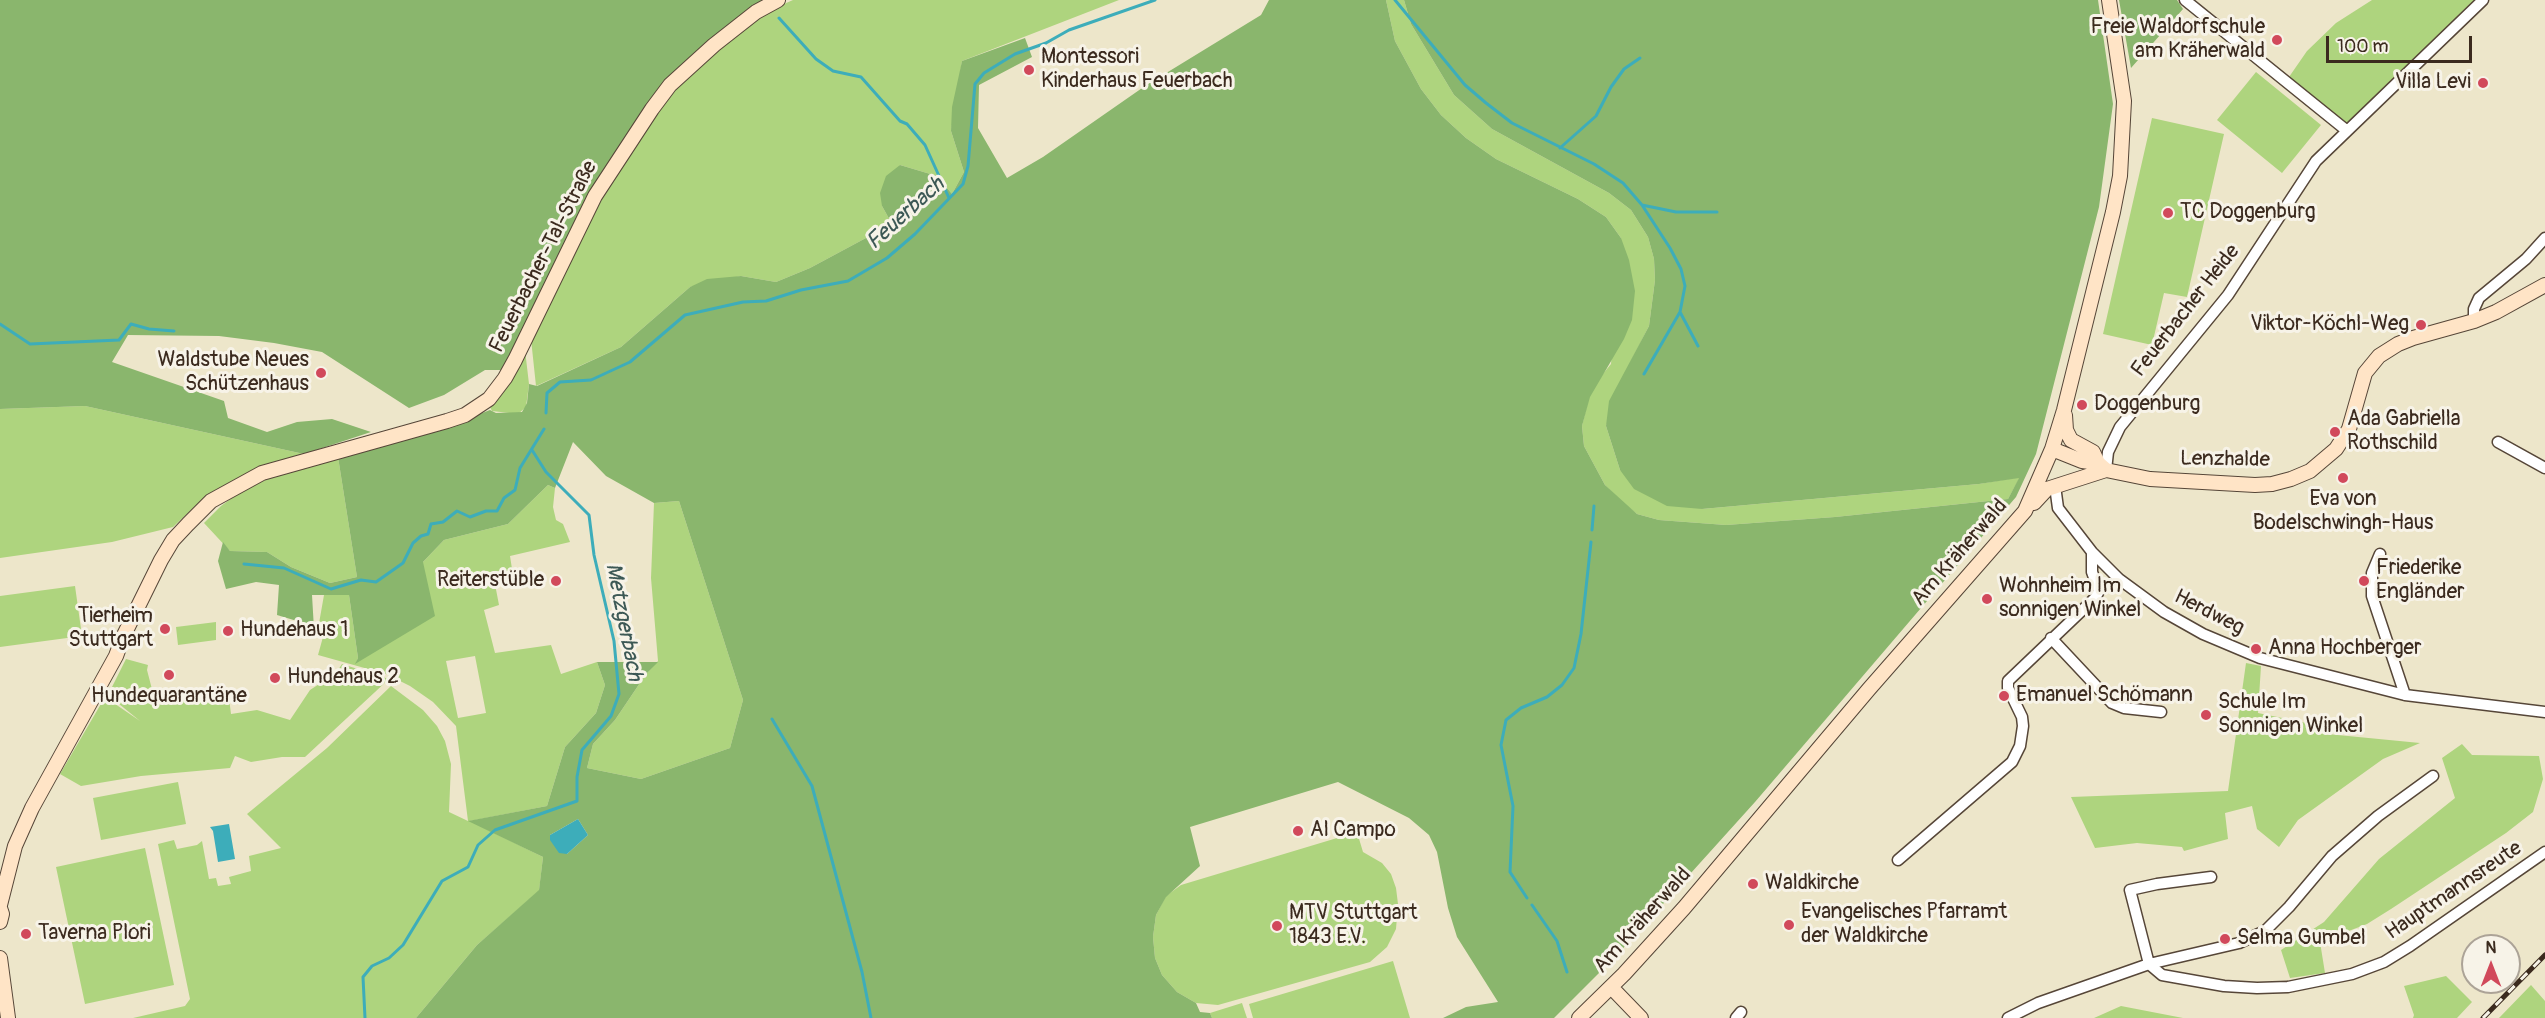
<!DOCTYPE html>
<html>
<head>
<meta charset="utf-8">
<style>
  body { margin:0 }
  #map { position:relative; width:2545px; height:1018px; overflow:hidden; background:#ede6ca; font-family:Pangolin,sans-serif }
  canvas { display:block }
  .north { position:absolute; left:2461px; top:934px; width:60px; height:60px; box-sizing:border-box; background:#f7f3e8; border:2px solid #aca397; border-radius:50%; rotate:0deg; font-size:16px; font-weight:700; line-height:24px; text-align:center; color:#3b2a1e }
  .north::after { content:''; display:block; margin:auto; width:21px; height:27px; background:#d1495b; clip-path:polygon(50% 0,100% 100%,50% 72%,0 100%) }
  .scale { position:absolute; left:2326px; top:36px; width:146px; height:27px; box-sizing:border-box; border:3px solid #3b2a1e; border-top:0; padding-left:8px; font-size:18px; line-height:21px; white-space:nowrap; color:#3b2a1e; -webkit-text-stroke:4px #f7f3e8; paint-order:stroke }
</style>
</head>
<body>
<div id="map">
<canvas width="2545" height="1018"></canvas>
<div class="north">N</div>
<div class="scale">100 m</div>
</div>
<script>
const ctx = document.querySelector('canvas').getContext('2d');
ctx.lineJoin = 'round';
function fill(path, color) { ctx.fillStyle = color; ctx.fill(path, 'evenodd'); }
const toPath = rows => new Path2D(rows.map(r => 'M' + r).join(''));
function trace(path, color, width, dash) { ctx.strokeStyle = color; ctx.lineWidth = width; ctx.lineCap = dash ? 'butt' : 'round'; ctx.setLineDash(dash || []); ctx.stroke(path); }
function drawText(font, color, halo, rows, align = 'center') {
  ctx.font = font + ' Pangolin,sans-serif'; ctx.lineWidth = 6; ctx.setLineDash([]); ctx.textBaseline = 'middle'; ctx.strokeStyle = halo; ctx.fillStyle = color; for (const [text, x, y, turn = 0] of rows) {
    ctx.save(); ctx.translate(x, y); ctx.rotate((+turn || 0) * Math.PI / 180); ctx.textAlign = isNaN(turn) ? turn : align; if (halo) ctx.strokeText(text, 0, 0); ctx.fillText(text, 0, 0); ctx.restore();
  }
}
fill(toPath([
  [793,0,1119,0,962,61,951,131,964,172,952,194,937,176,900,165,882,206,892,224,810,268,776,282,741,276,690,287,621,347,536,386,531,339,589,221,632,148,676,87,718,47,768,11],
  [1386,0,1404,0,1411,24,1454,95,1492,129,1609,193,1631,210,1648,237,1654,259,1655,280,1649,326,1631,361,1606,426,1620,470,1702,509,1979,484,2020,477,2008,499,1835,517,1726,525,1659,520,1637,514,1620,501,1605,485,1584,446,1582,426,1589,397,1598,380,1611,364,1621,238,1606,217,1578,199,1496,159,1466,138,1441,115,1421,89,1395,41],
  [2372,0,2477,0,2346,128,2289,77,2307,51,2336,23],
  [2256,72,2321,125,2282,173,2217,120],
  [2152,118,2224,134,2187,297,2164,293,2152,345,2103,334],
  [525,350,529,384,526,407,518,414,492,411,490,407],
  [85,406,304,454,231,482,205,497,173,527,112,542,0,558,0,409],
  [338,457,357,577,330,583,291,567,267,552,230,551,204,523,221,506,240,492,272,477],
  [548,485,555,488,553,507,556,520,563,524,570,542,510,556,512,569,494,579,499,605,484,610,495,653,551,645,561,674,597,662,605,685,596,713,565,747,547,806,470,821,543,857,539,891,477,945,416,1018,133,1018,185,1006,190,999,158,844,174,840,177,849,197,845,202,841,209,879,216,878,218,886,231,884,229,877,251,871,249,856,281,848,247,814,327,748,391,686,423,710,437,726,445,741,451,764,449,812,468,821,456,726,433,702,410,686,386,674,318,655,323,637,318,629,324,595,349,595,358,658,356,663,423,562,444,540,508,524],
  [475,656,486,713,458,718,446,661],
  [679,501,743,700,730,748,641,779,587,768,593,744,615,720,646,674,658,661,651,578,654,503],
  [75,586,82,636,0,647,0,596],
  [216,622,216,640,178,645,176,627],
  [126,659,148,665,147,670,154,697,152,706,228,690,231,714,257,710,290,720,310,690,336,673,342,664,389,679,305,757,282,757,251,762,235,756,230,768,141,776,81,786,60,774,105,697,140,721,108,695],
  [2246,663,2261,666,2258,713,2316,725,2317,733,2420,743,2383,759,2298,820,2279,847,2257,829,2252,806,2225,813,2228,839,2184,851,2182,847,2137,843,2095,848,2071,797,2228,791],
  [2462,744,2472,755,2539,756,2543,779,2533,812,2506,833,2391,909,2367,924,2320,942,2325,973,2290,978,2281,950,2324,922,2379,859,2455,798,2442,758],
  [178,782,186,824,101,840,93,798],
  [1357,832,1363,852,1382,863,1391,874,1396,888,1398,904,1396,929,1387,947,1370,962,1218,1005,1196,1003,1177,992,1162,975,1155,958,1153,937,1156,915,1166,896,1181,885],
  [145,848,174,985,85,1004,56,867],
  [1393,961,1410,1018,1253,1018,1249,1004],
  [2446,976,2472,1002,2457,1018,2413,1018,2414,1015,2404,986],
  [2531,985,2545,1001,2545,1018,2499,1018],
  [1242,1003,1247,1018,1212,1018,1210,1013],
  [2121,1006,2183,1018,2094,1018]
]), '#aed47e');
fill(toPath([
  [0,0,771,0,668,83,502,370,485,370,444,395,409,408,322,352,274,343,219,336,128,335,112,362,224,401,228,418,267,432,297,422,332,419,371,432,304,454,85,406,0,409],
  [1269,0,1386,0,1395,41,1421,89,1441,115,1466,138,1496,159,1578,199,1606,217,1621,238,1629,260,1635,291,1632,320,1624,339,1590,397,1582,426,1584,446,1605,485,1637,514,1659,520,1726,525,1835,517,2008,499,2019,478,1979,484,1702,509,1667,506,1634,489,1620,470,1606,426,1609,401,1649,326,1655,280,1654,259,1648,237,1631,210,1609,193,1492,129,1454,95,1411,24,1404,0,2098,0,2113,104,2099,207,2036,454,2016,497,1755,802,1617,955,1554,1018,1443,1018,1466,1007,1498,1002,1457,937,1448,908,1437,852,1429,835,1409,818,1338,782,1190,827,1200,866,1166,897,1156,915,1153,937,1155,958,1162,975,1177,992,1196,1003,1200,1012,1210,1013,1212,1018,416,1018,477,945,539,890,543,857,468,821,547,806,565,747,596,713,605,685,597,662,658,662,646,674,615,720,593,744,587,768,641,779,730,748,743,700,679,501,654,503,606,476,573,442,555,488,548,485,508,524,444,540,423,562,435,616,355,664,358,658,349,595,312,595,314,629,297,621,277,615,279,585,256,582,226,589,218,561,223,542,230,551,267,552,291,567,330,583,357,577,338,457,441,429,490,410,496,413,522,412,527,403,529,384,537,386,621,347,690,287,707,279,741,276,776,282,810,268,892,224,882,206,880,193,886,176,900,165,937,176,952,194,964,172,951,131,952,107,962,61,1025,38,1032,57,979,85,978,128,1007,178,1043,157,1145,86,1261,15],
  [578,819,588,835,567,854,550,835],
  [2119,0,2177,0,2183,9,2131,68]
]), '#8ab66d');
fill(toPath([
  [578,819,588,835,567,854,559,853,550,840,550,835],
  [229,824,235,859,218,862,213,831,210,827]
]), '#3dadba');
trace(toPath([
  [1395,0,1465,85,1486,103,1512,123,1594,164,1623,183,1642,205,1670,248,1681,269,1685,286,1680,312,1644,374],
  [779,18,816,59,833,71,861,77,900,121,907,124,925,145,949,198],
  [1560,148,1596,116,1611,87,1624,69,1640,58],
  [1642,205,1676,212,1717,212],
  [1680,312,1698,346],
  [0,324,30,344,119,340,131,324,149,329,174,331],
  [546,413,547,393,560,382,591,380,630,362,685,315,743,302,766,301,801,290,848,281,887,258,915,234,963,184,968,166,975,84,984,73,1015,54,1046,43,1069,30,1155,0],
  [1592,530,1594,506],
  [244,564,284,568,331,589,361,580,376,582,403,563,413,543,421,536,428,534,431,524,443,522,457,511,470,517,486,511,497,511,504,498,515,490,520,468,544,429],
  [772,719,812,786,862,972,871,1018],
  [1527,898,1510,872,1513,806,1501,745,1506,720,1521,708,1547,697,1562,685,1574,668,1581,634,1591,542],
  [1532,905,1557,941,1567,972],
  [365,1018,363,977,372,966,389,958,403,945,442,881,468,867,478,845,495,830,577,801,577,777,582,750,611,716,619,694,614,641,594,555,589,515,546,472,532,450]
]), '#3dadba', 3);
const street = toPath([
  [2185,0,2346,130],
  [2474,321,2474,309,2479,298,2526,259,2545,238],
  [2498,442,2545,468],
  [2106,470,2108,452,2120,427,2228,295,2316,161,2483,0],
  [2055,486,2058,508,2092,552,2119,579,2164,612,2203,634,2260,658,2405,695,2545,712],
  [2380,554,2372,573,2372,596,2405,695],
  [2051,638,2112,703,2124,708,2161,712],
  [1898,860,2012,762,2020,746,2023,726,2022,717,2008,688,2008,681,2095,598,2099,591,2092,572,2092,552],
  [2211,877,2157,884,2130,890,2149,964,2239,943,2265,931,2289,907,2332,856,2378,816,2433,776],
  [1736,1018,1741,1012],
  [2008,1018,2038,1003,2149,964,2162,975,2224,986,2257,988,2288,987,2352,974,2384,962,2410,946,2545,852]
]);
const secondary = toPath([
  [2065,415,2066,430,2071,440,2093,452,2098,463,2106,470,2150,479,2255,485,2272,484,2291,479,2310,471,2336,449,2349,429,2365,373,2379,356,2398,344,2413,338,2474,321,2496,312,2545,285],
  [2052,449,2082,461,2098,463],
  [2034,503,2047,489,2106,470],
  [0,905,15,846,32,808,116,656,123,637,161,560,173,540,188,524,211,501,262,473,447,421,465,415,489,399,505,378,515,360,595,196,652,109,670,85,714,45,756,12,778,0],
  [0,908,2,914,0,922],
  [0,958,8,1018],
  [1612,988,1641,1018],
  [1579,1018,1624,974,1684,908,1869,689,2025,511,2052,449,2064,410,2113,212,2120,176,2124,101,2109,0]
]);
trace(street, '#564638', 13);
trace(secondary, '#564638', 16);
trace(street, '#fff', 10);
trace(secondary, '#ffe4c6', 14);
const rail = toPath([
  [2483,1018,2545,955]
]);
trace(rail, '#3b2a1e', 5);
trace(rail, '#f7f3e8', 3, [9]);
for (const [x, y, r, color] of [
  [2277,40,6,"#d1495b"],
  [1029,70,6,"#d1495b"],
  [2483,83,6,"#d1495b"],
  [2168,213,6,"#d1495b"],
  [2421,325,6,"#d1495b"],
  [321,373,6,"#d1495b"],
  [2082,405,6,"#d1495b"],
  [2335,432,6,"#d1495b"],
  [2343,478,6,"#d1495b"],
  [556,581,6,"#d1495b"],
  [2364,581,6,"#d1495b"],
  [1987,599,6,"#d1495b"],
  [165,629,6,"#d1495b"],
  [228,631,6,"#d1495b"],
  [2256,649,6,"#d1495b"],
  [169,675,6,"#d1495b"],
  [275,678,6,"#d1495b"],
  [2004,696,6,"#d1495b"],
  [2206,715,6,"#d1495b"],
  [1298,831,6,"#d1495b"],
  [1753,884,6,"#d1495b"],
  [1789,925,6,"#d1495b"],
  [1277,926,6,"#d1495b"],
  [26,934,6,"#d1495b"],
  [2225,939,6,"#d1495b"]
]) { const dot = new Path2D(); dot.arc(x, y, r, 0, 2 * Math.PI); ctx.fillStyle = color; ctx.fill(dot); trace(dot, '#f7f3e8', 2); }
drawText('21px', '#3b2a1e', '#f7f3e8', [
  ["Freie Waldorfschule",2265,28,"right"],
  ["am Kräherwald",2265,52,"right"],
  ["Montessori",1041,58],
  ["Kinderhaus Feuerbach",1041,82],
  ["Villa Levi",2471,83,"right"],
  ["TC Doggenburg",2180,213],
  ["Viktor-Köchl-Weg",2409,325,"right"],
  ["Waldstube Neues",309,361,"right"],
  ["Schützenhaus",309,385,"right"],
  ["Doggenburg",2094,405],
  ["Ada Gabriella",2347,420],
  ["Rothschild",2347,444],
  ["Eva von",2343,500,"center"],
  ["Bodelschwingh-Haus",2343,524,"center"],
  ["Friederike",2376,569],
  ["Engländer",2376,593],
  ["Reiterstüble",544,581,"right"],
  ["Wohnheim Im",1999,587],
  ["sonnigen Winkel",1999,611],
  ["Tierheim",153,617,"right"],
  ["Stuttgart",153,641,"right"],
  ["Hundehaus 1",240,631],
  ["Anna Hochberger",2268,649],
  ["Hundehaus 2",287,678],
  ["Emanuel Schömann",2016,696],
  ["Hundequarantäne",169,697,"center"],
  ["Schule Im",2218,703],
  ["Sonnigen Winkel",2218,727],
  ["Al Campo",1310,831],
  ["Waldkirche",1765,884],
  ["Evangelisches Pfarramt",1801,913],
  ["der Waldkirche",1801,937],
  ["MTV Stuttgart",1289,914],
  ["1843 E.V.",1289,938],
  ["Taverna Plori",38,934],
  ["Selma Gumbel",2237,939]
], 'left');
drawText('21px', '#3b2a1e', '#f7f3e8', [
  ["Feuerbacher-Tal-Straße",544,257,-63],
  ["Feuerbacher Heide",2186,311,-52],
  ["Lenzhalde",2225,460,1],
  ["Am Kräherwald",1960,553,-49],
  ["Herdweg",2209,613,27],
  ["Hauptmannsreute",2454,891,-34],
  ["Am Kräherwald",1643,921,-48]
]);
drawText('italic 22px', '#3c5855', '#f7f3e8', [
  ["Feuerbach",906,214,-42],
  ["Metzgerbach",623,622,79]
]);
</script>
</body>
</html>
